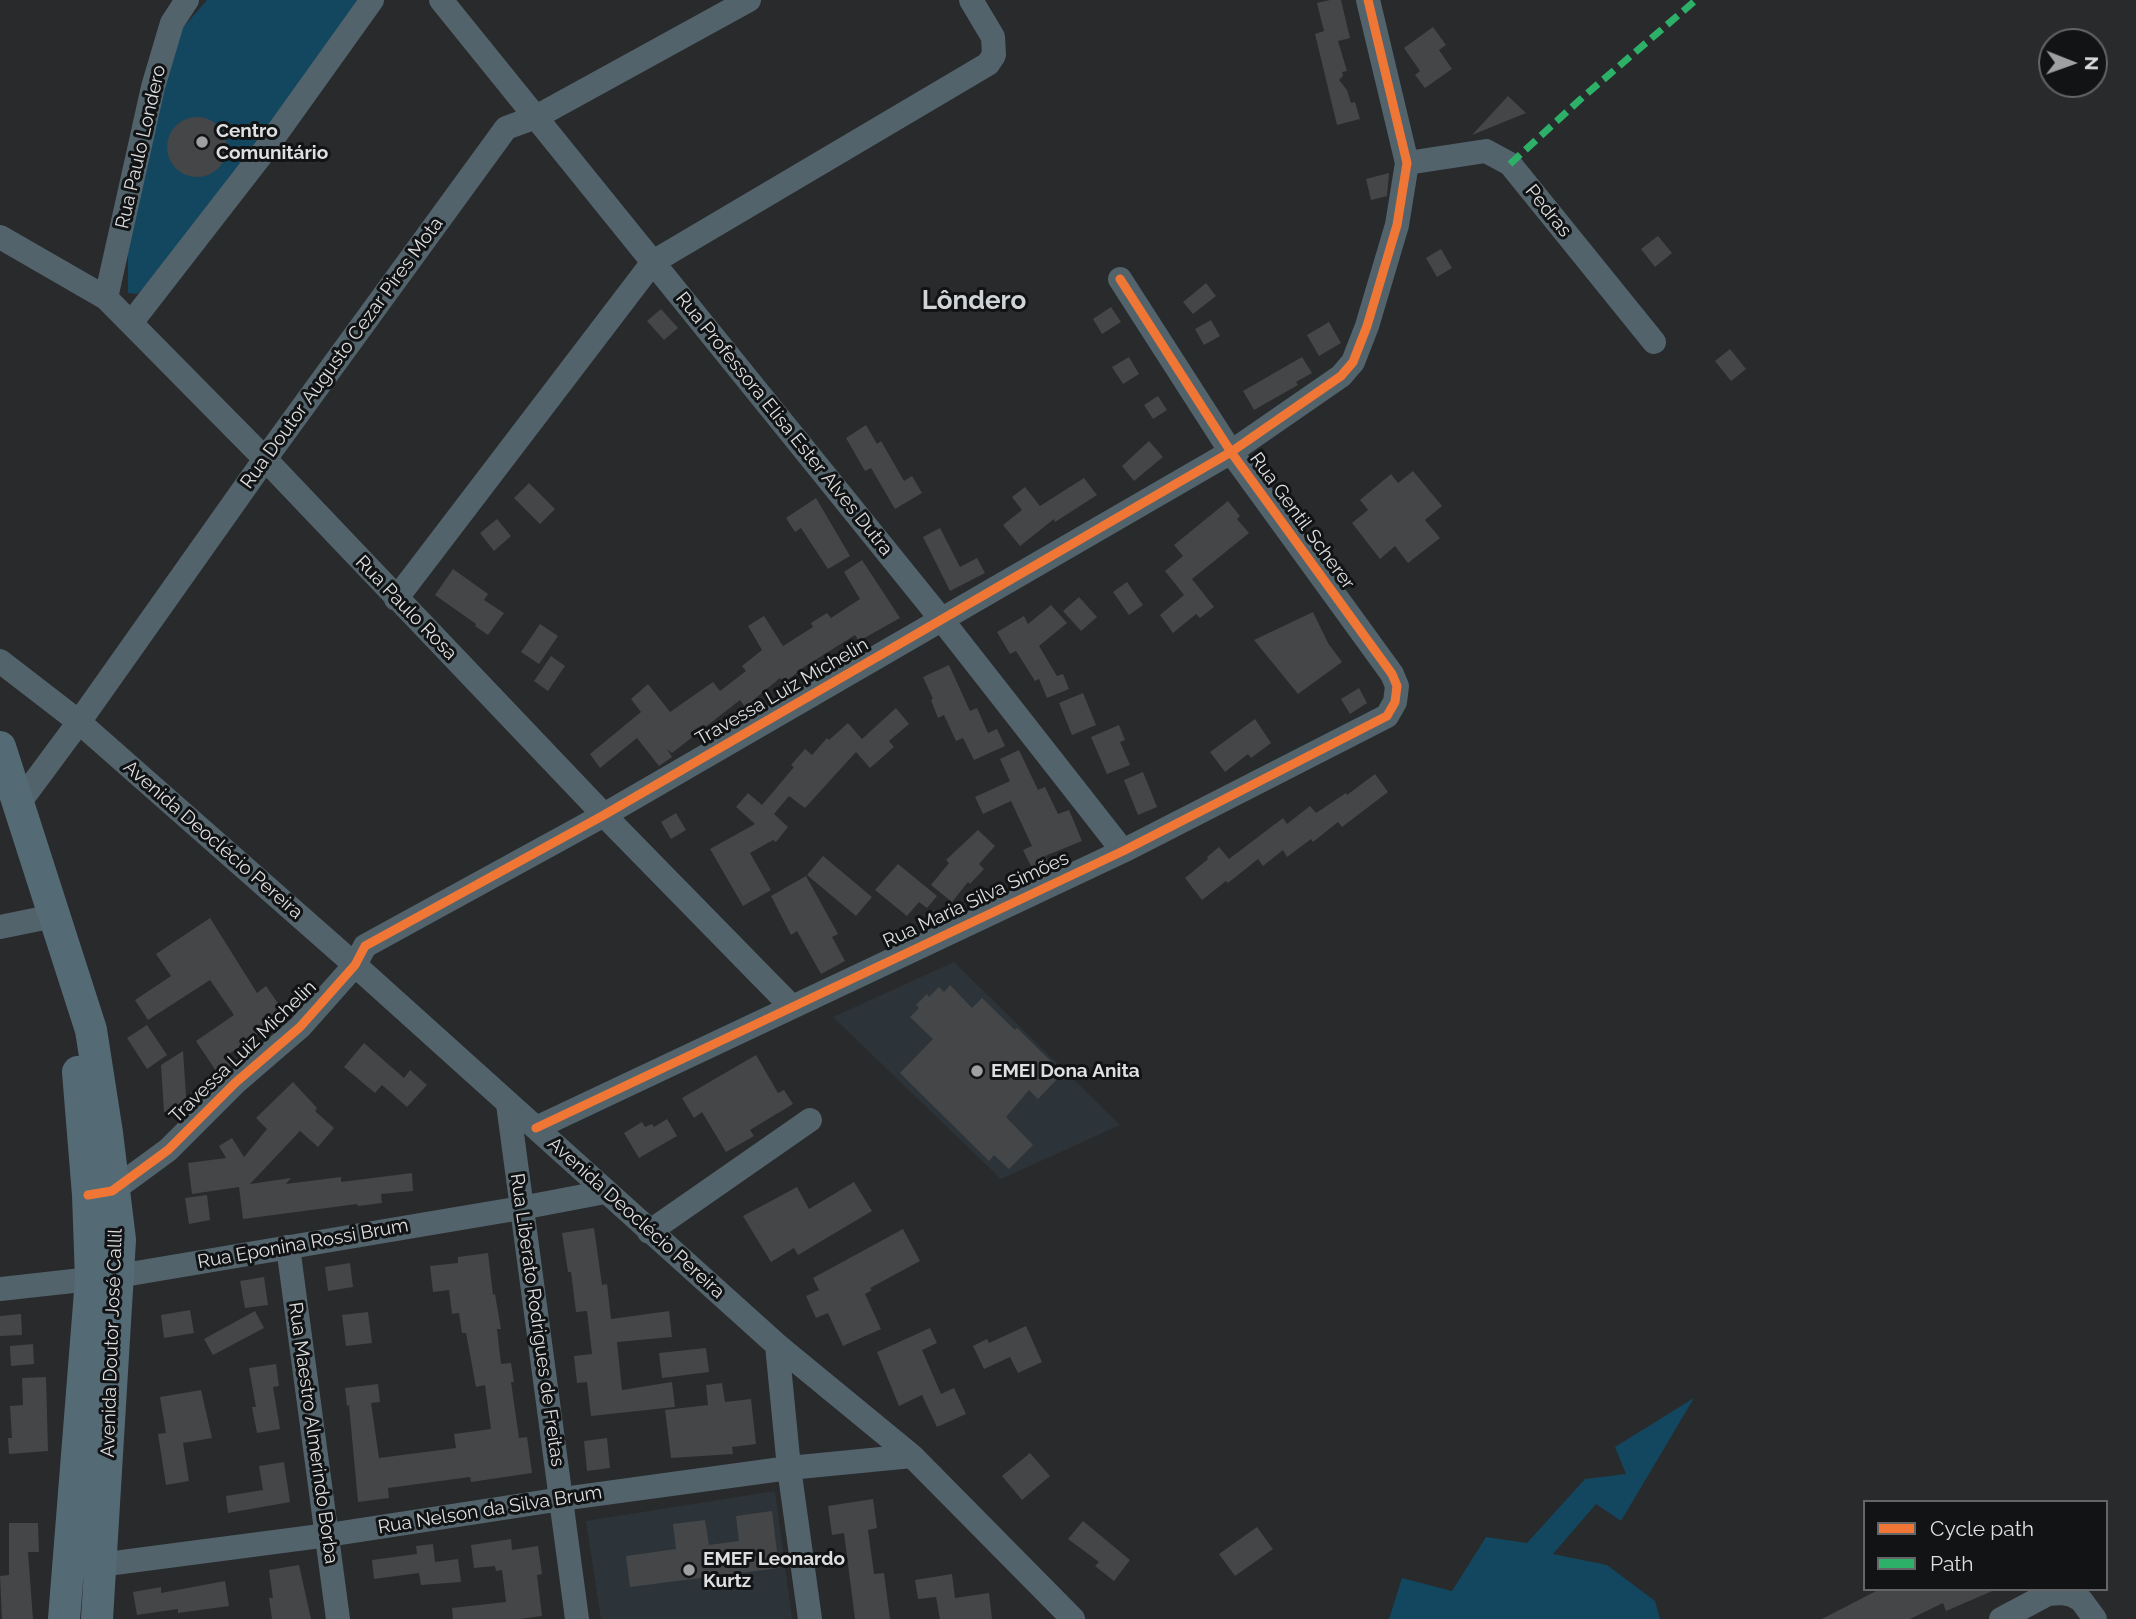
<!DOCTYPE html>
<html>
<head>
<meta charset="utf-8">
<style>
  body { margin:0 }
  #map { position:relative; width:2136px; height:1619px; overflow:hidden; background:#292a2b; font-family:Raleway,sans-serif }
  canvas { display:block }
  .legend { position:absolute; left:1863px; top:1500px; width:245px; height:91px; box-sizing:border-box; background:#121314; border:2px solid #646566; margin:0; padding:9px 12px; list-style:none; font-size:21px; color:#dedfe0 }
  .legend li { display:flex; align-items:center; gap:14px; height:35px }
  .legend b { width:35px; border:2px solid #646566 }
  .north { position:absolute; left:2038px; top:28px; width:70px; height:70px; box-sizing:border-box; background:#121314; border:2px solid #646566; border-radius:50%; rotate:91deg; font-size:19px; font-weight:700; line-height:28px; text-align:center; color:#dedfe0 }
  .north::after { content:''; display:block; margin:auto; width:24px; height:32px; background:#9fa0a1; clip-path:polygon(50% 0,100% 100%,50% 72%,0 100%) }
</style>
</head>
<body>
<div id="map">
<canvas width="2136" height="1619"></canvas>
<ul class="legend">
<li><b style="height:9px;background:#f07635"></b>Cycle path</li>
<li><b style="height:9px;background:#2db169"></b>Path</li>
</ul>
<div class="north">N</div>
</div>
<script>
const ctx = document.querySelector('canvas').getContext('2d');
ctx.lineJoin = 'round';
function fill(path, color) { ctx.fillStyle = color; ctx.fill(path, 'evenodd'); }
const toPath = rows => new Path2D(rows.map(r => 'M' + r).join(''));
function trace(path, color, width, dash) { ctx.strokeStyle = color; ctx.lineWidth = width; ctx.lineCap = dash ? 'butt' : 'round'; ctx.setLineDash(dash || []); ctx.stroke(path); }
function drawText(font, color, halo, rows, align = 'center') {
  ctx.font = font + ' Raleway,sans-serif'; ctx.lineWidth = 6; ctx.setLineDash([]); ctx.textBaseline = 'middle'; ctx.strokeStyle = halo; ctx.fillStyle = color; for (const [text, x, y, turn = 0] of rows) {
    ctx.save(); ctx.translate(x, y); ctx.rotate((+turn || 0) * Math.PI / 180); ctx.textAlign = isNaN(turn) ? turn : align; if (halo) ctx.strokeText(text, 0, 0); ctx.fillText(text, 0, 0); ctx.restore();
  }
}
fill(toPath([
  [954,962,1120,1125,1001,1179,833,1017],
  [775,1491,792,1619,601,1619,586,1521]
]), '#2c3439');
fill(toPath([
  [207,0,360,0,254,154,157,276,137,294,128,293,128,251,148,128,180,31],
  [1694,1398,1621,1521,1596,1504,1553,1554,1607,1565,1655,1601,1660,1619,1389,1619,1402,1578,1452,1591,1486,1537,1527,1543,1585,1479,1626,1474,1615,1447]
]), '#12475f');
fill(toPath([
  [1330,0,1341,0,1350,38,1338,41,1347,71,1342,72,1343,76,1339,80,1347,90,1351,103,1355,102,1360,119,1337,125,1315,34,1324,31,1317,3],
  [1433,27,1446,45,1439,50,1452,69,1425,88,1415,75,1420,71,1404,48],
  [1508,96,1526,113,1472,135],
  '167 147a30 30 0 1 1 60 0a30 30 0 1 1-60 0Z',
  [1389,173,1387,196,1371,200,1366,179],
  [1658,236,1672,253,1655,267,1641,249],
  [1441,249,1452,268,1437,277,1426,258],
  [1206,283,1216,296,1193,314,1183,302],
  [1111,307,1121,322,1102,334,1093,319],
  [661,309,678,328,664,340,647,321],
  [1211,320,1220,336,1204,345,1195,329],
  [1329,322,1341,343,1319,356,1307,335],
  [1730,349,1746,369,1731,381,1715,361],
  [1129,357,1139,374,1123,384,1112,367],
  [1302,357,1312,373,1296,382,1298,385,1254,410,1243,391],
  [1158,396,1167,410,1153,419,1144,405],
  [866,425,877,444,881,441,904,481,912,476,922,493,895,509,871,468,865,471,846,438],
  [1149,441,1163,457,1134,481,1122,466],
  [1413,471,1442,506,1425,520,1440,538,1408,563,1395,546,1380,559,1352,523,1368,510,1360,500,1391,474,1398,483],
  [1084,478,1097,495,1055,522,1054,519,1020,546,1003,525,1022,510,1012,497,1025,487,1040,506],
  [529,483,555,509,540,524,514,498],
  [816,498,850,556,828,569,801,528,795,532,786,518],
  [1228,501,1240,516,1237,519,1249,533,1192,579,1214,607,1200,618,1196,614,1173,633,1160,615,1184,595,1165,571,1183,556,1174,545],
  [497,519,511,536,494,551,480,533],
  [940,528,960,567,977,558,985,573,950,591,923,537],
  [862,560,900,618,859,641,855,635,804,667,784,683,780,678,745,707,740,700,672,753,667,749,672,757,659,766,637,738,600,768,590,754,641,712,631,699,648,684,670,712,713,682,720,691,746,671,742,666,762,650,748,626,764,616,783,646,813,627,811,623,827,613,831,618,860,599,844,572],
  [453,569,488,594,484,600,504,613,488,635,475,626,476,624,435,595],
  [1127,582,1143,605,1129,615,1113,592],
  [1079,597,1097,617,1081,631,1063,611],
  [1051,605,1067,623,1039,646,1057,676,1063,674,1069,689,1047,698,1039,679,1035,681,1016,651,1010,654,997,632,1024,616,1028,624],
  [1313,612,1328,643,1342,662,1298,694,1254,640],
  [540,624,558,636,539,664,521,652],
  [551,656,565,666,548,691,534,681],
  [949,665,970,711,977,708,988,733,997,729,1005,746,974,760,963,738,956,741,944,715,938,718,931,700,933,699,923,677],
  [1359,688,1367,703,1350,714,1341,699],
  [1083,693,1096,725,1072,735,1059,703],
  [896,708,909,724,889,741,894,747,870,768,856,752,805,808,789,796,774,814,788,827,776,842,773,840,750,853,771,890,743,906,710,849,755,824,736,807,748,793,762,805,794,767,791,765,805,749,812,755,827,738,829,740,848,723,862,739],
  [1255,719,1271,743,1251,758,1248,754,1225,772,1210,752],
  [1119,725,1125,740,1120,742,1130,765,1107,774,1091,737],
  [1019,750,1038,790,1045,787,1058,814,1069,810,1082,841,1045,856,1048,861,1032,868,1023,850,1032,846,1011,801,983,814,975,797,1010,781,1000,759],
  [1143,772,1157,807,1138,815,1124,780],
  [1375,774,1388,792,1342,827,1338,822,1313,842,1311,839,1287,857,1283,850,1263,866,1258,859,1228,883,1226,881,1202,900,1185,878,1208,859,1207,857,1219,847,1229,859,1283,818,1287,824,1310,806,1316,813,1346,793,1347,795],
  [676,813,686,830,671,839,661,822],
  [978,830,995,846,979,864,984,869,970,884,968,882,952,902,931,885,949,863,946,860],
  [823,856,872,897,856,916,807,875],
  [898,864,937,896,927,908,919,902,907,916,875,890],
  [806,876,838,934,832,937,845,961,821,974,797,931,791,935,771,896],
  [210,918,257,993,266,986,282,1009,266,1020,270,1026,226,1056,232,1065,218,1074,196,1041,234,1015,210,980,148,1020,135,1000,171,976,156,954],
  [950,985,972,1008,982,998,1015,1030,1017,1028,1063,1073,1038,1099,1029,1090,1006,1117,1033,1145,1009,1169,994,1155,989,1161,900,1073,933,1039,910,1017,919,1008,916,1005,927,994,929,997,939,987,944,992],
  [147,1025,167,1055,147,1069,127,1038],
  [364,1043,404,1078,410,1070,427,1085,407,1107,382,1085,375,1093,344,1067],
  [183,1051,187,1110,164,1112,161,1065],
  [756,1055,778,1093,784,1090,793,1104,750,1130,754,1136,726,1152,702,1112,694,1118,682,1098],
  [293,1082,317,1108,315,1111,334,1128,318,1147,300,1131,250,1184,291,1178,286,1184,341,1177,341,1182,412,1173,413,1191,381,1194,382,1203,358,1206,357,1204,243,1219,239,1187,192,1194,188,1163,226,1158,219,1146,232,1138,244,1157,267,1129,256,1118],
  [667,1119,677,1136,639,1158,624,1133,642,1122,645,1127,652,1124,654,1127],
  [854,1182,872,1211,798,1255,794,1248,771,1262,743,1216,797,1187,809,1209],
  [207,1195,210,1220,189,1224,185,1198],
  [594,1228,602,1285,607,1284,611,1319,669,1311,672,1337,617,1342,622,1390,672,1382,675,1407,591,1416,587,1382,577,1383,574,1356,592,1354,587,1311,576,1312,571,1272,568,1272,562,1233],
  [903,1229,920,1261,870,1288,872,1290,865,1294,881,1329,843,1346,828,1313,816,1318,806,1296,819,1290,813,1278],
  [488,1253,493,1295,495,1294,501,1329,497,1329,501,1364,511,1363,514,1382,511,1382,519,1438,527,1437,532,1473,471,1482,470,1477,388,1488,389,1498,358,1502,349,1405,347,1406,345,1388,378,1384,380,1402,371,1403,379,1458,456,1448,454,1434,491,1429,485,1385,476,1387,466,1333,462,1333,459,1313,452,1314,449,1290,433,1292,430,1266,458,1263,458,1257],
  [350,1263,353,1287,328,1291,325,1267],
  [264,1277,268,1305,245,1308,240,1281],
  [190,1310,194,1333,164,1338,161,1315],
  [255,1311,264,1328,213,1355,204,1339],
  [368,1312,372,1343,346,1346,342,1315],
  [21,1314,22,1335,0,1336,0,1316],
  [1026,1326,1042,1362,1018,1373,1010,1357,984,1369,973,1346,987,1339,989,1343],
  [930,1328,937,1343,922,1350,941,1394,954,1388,966,1414,937,1427,922,1395,899,1406,877,1352],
  [33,1344,34,1364,11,1366,10,1346],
  [706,1348,709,1372,662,1378,659,1353],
  [276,1364,279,1386,273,1387,280,1429,257,1433,252,1407,256,1407,249,1368],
  [46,1377,48,1451,9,1454,8,1438,12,1438,10,1406,23,1405,22,1378],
  [722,1383,725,1402,751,1399,756,1444,732,1447,733,1454,671,1458,665,1410,708,1405,706,1385],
  [201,1390,212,1438,183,1443,189,1481,166,1485,158,1434,166,1433,160,1397],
  [607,1438,610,1468,587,1471,584,1441],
  [1030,1453,1050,1476,1022,1500,1002,1476],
  [284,1462,290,1502,228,1513,226,1496,263,1490,259,1466],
  [873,1499,877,1528,868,1530,874,1574,884,1573,890,1619,855,1619,844,1533,832,1535,828,1506],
  [772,1511,779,1568,630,1587,626,1556,676,1549,673,1524,705,1520,709,1545,739,1541,736,1516],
  [1083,1521,1130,1560,1114,1581,1095,1566,1099,1562,1068,1539],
  [9,1523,38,1523,39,1552,28,1552,33,1619,2,1619,0,1576,9,1575],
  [1257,1527,1273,1549,1235,1576,1219,1554],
  [511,1539,512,1550,538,1546,542,1574,537,1575,542,1616,520,1619,453,1619,452,1608,506,1602,502,1570,496,1571,495,1566,474,1568,471,1545],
  [433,1544,435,1562,458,1559,461,1582,421,1585,419,1573,374,1579,372,1560,417,1554,416,1546],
  [299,1565,311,1619,272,1619,269,1598,273,1598,269,1570],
  [952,1574,955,1598,989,1593,992,1619,940,1619,936,1597,918,1599,915,1580],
  [225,1581,229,1606,178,1613,178,1609,137,1615,133,1592,161,1587,161,1593],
  [1880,1589,1997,1589,1946,1611,1943,1603,1910,1619,1822,1619]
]), '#454647');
trace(toPath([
  [441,0,942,620,1123,851],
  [1407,163,1486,151,1510,164,1654,342],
  [0,237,106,298,265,459,604,815,791,1006],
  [106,298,153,87,172,23,187,0],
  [131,323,259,158,372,0],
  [396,599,653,262,988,64,994,55,993,37,971,0],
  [0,661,79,722,355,965,777,1345,912,1456,1073,1619],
  [19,803,79,722,265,459,506,128,536,117,749,0],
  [0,927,54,916],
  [508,1104,577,1619],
  [536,1128,1123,851,1387,716,1395,702,1397,686,1392,674,1231,452,1120,279],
  [99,1193,112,1191,168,1150,235,1083,300,1027,355,965,365,946,604,815,1231,452,1341,376,1353,362,1367,326,1397,225,1407,163,1368,0],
  [649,1232,810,1120],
  [288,1247,338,1619],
  [0,1289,118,1276,521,1208,605,1192],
  [777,1345,789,1468,810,1619],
  [84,1567,328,1535,562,1499,789,1468,912,1456],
  [2001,1619,2048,1594,2061,1593,2072,1595,2081,1600,2095,1619]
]), '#52636c', 24);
trace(toPath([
  [0,747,91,1030,107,1133,120,1240,97,1619],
  [64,1619,91,1279,88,1195,78,1072]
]), '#546b76', 32);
trace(toPath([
  [1510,164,1583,97,1696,0]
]), '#2db169', 7, [14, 7]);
trace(toPath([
  [536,1128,1123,851,1387,716,1395,702,1397,686,1392,674,1231,452,1120,279],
  [88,1195,112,1191,168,1150,235,1083,300,1027,355,965,365,946,604,815,1231,452,1341,376,1353,362,1367,326,1397,225,1407,163,1368,0]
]), '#f07635', 9);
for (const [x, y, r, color] of [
  [202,142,7,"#9fa0a1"],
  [977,1071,7,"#9fa0a1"],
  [689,1570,7,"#9fa0a1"]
]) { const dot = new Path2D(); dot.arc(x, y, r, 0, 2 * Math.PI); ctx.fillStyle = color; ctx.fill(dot); trace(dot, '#121314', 2.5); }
drawText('bold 19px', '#dedfe0', '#121314', [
  ["Centro",216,131],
  ["Comunitário",216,153],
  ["EMEI Dona Anita",991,1071],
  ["EMEF Leonardo",703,1559],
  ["Kurtz",703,1581]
], 'left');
drawText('19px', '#dedfe0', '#121314', [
  ["Rua Paulo Londero",141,147,-77],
  ["Pedras",1548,211,51],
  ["Rua Doutor Augusto Cezar Pires Mota",342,353,-54],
  ["Rua Professora Elisa Ester Alves Dutra",784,424,51],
  ["Rua Gentil Scherer",1302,521,54],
  ["Rua Paulo Rosa",406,608,46],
  ["Travessa Luiz Michelin",782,692,-30],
  ["Avenida Deoclécio Pereira",213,840,41],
  ["Rua Maria Silva Simões",976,900,-25],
  ["Travessa Luiz Michelin",243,1052,-44],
  ["Avenida Deoclécio Pereira",636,1218,42],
  ["Rua Eponina Rossi Brum",303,1244,-10],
  ["Rua Liberato Rodrigues de Freitas",537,1320,82],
  ["Avenida Doutor José Callil",112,1343,-88],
  ["Rua Maestro Almerindo Borba",313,1433,82],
  ["Rua Nelson da Silva Brum",490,1510,-9]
]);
drawText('bold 26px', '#d1d4d6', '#121314', [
  ["Lôndero",974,301]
]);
</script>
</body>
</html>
